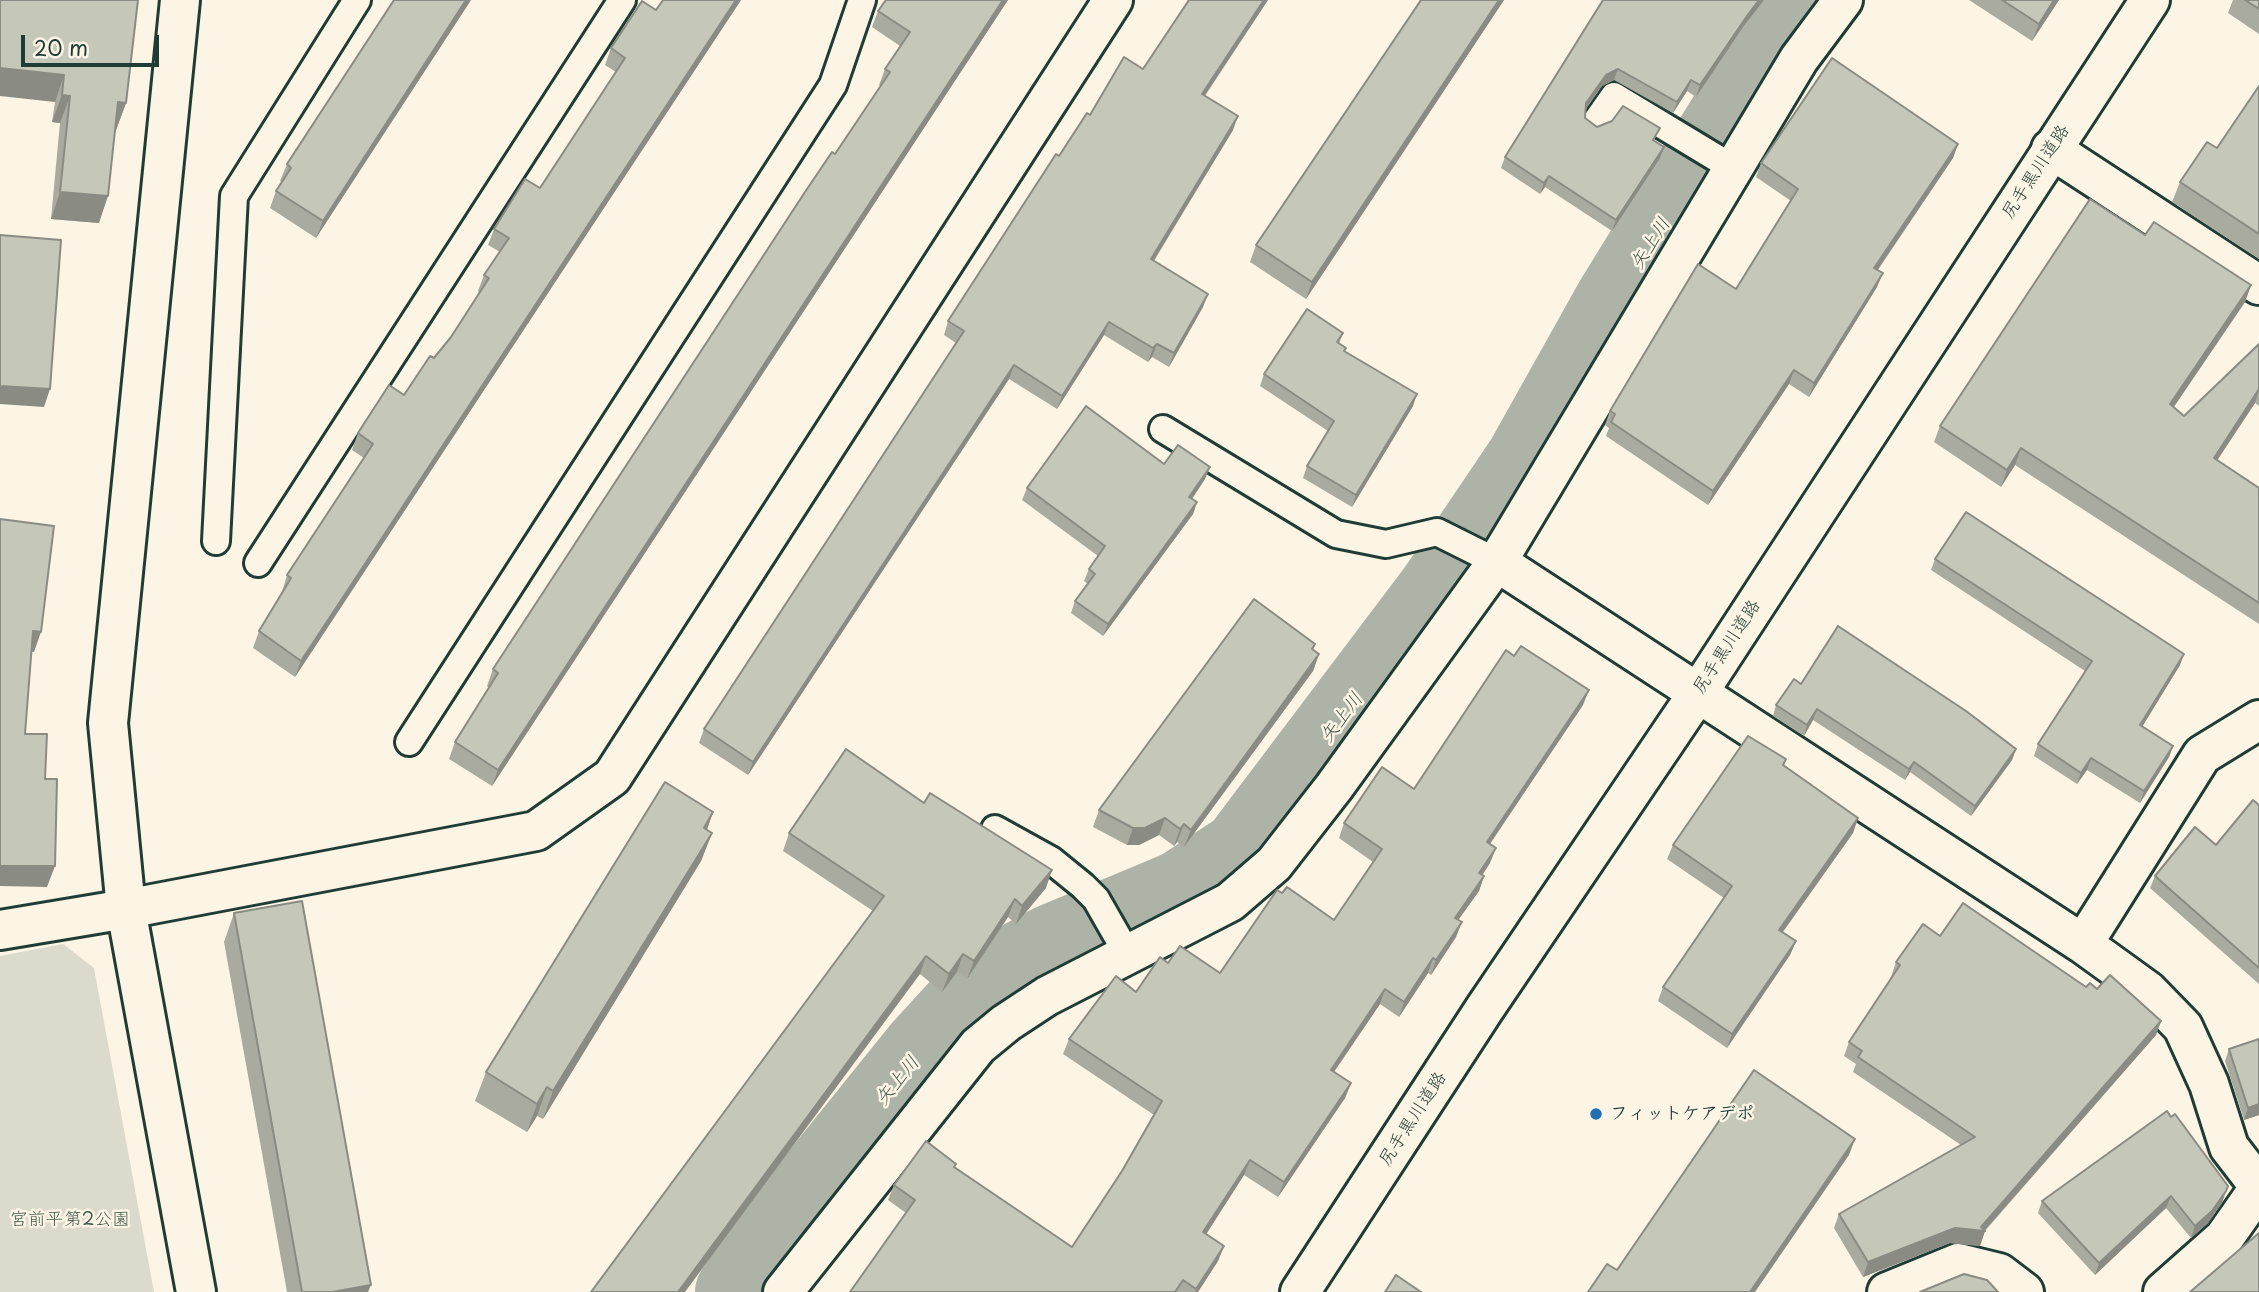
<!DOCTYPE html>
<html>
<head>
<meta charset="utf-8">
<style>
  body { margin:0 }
  #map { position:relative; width:2259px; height:1292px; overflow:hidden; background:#fcf5e5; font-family:"Playpen Sans",sans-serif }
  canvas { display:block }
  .scale { position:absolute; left:21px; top:35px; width:138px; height:32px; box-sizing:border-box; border:4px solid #1f3d34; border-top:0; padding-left:9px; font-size:21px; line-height:24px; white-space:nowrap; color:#1f3d34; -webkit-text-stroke:5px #fcf5e5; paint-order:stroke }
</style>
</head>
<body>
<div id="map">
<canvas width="2259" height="1292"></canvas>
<div class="scale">20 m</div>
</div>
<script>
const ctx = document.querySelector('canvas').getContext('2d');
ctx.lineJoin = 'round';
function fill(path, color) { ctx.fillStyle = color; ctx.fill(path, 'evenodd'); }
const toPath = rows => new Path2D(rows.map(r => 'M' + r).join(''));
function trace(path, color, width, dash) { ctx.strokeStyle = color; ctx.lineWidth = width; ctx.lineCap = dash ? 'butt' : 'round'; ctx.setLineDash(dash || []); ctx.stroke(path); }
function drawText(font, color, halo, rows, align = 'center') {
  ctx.font = font + ' "Playpen Sans","Klee One",sans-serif'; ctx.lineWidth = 5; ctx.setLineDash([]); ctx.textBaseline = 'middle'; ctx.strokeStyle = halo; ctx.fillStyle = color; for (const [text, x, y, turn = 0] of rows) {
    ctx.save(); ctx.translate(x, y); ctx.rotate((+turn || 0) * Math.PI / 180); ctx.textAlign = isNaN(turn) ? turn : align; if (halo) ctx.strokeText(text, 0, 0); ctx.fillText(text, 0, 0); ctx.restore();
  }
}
fill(toPath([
  [63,944,94,968,154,1292,0,1292,0,956]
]), '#dcdacc');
trace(toPath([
  [736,1292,773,1236,922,1051,986,981,1052,945,1181,891,1242,851,1439,590,1526,461,1615,302,1801,0]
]), '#aeb3a7', 82);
const service = toPath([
  [1595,123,1614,96,1733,168],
  [1163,429,1336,534,1386,544,1437,532,1497,562],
  [216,541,234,196,357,0],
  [258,563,622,0],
  [409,742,833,85,862,0],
  [995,829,1051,860,1083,886,1096,899,1128,955]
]);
const minor = toPath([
  [2051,149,2259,285],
  [1497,562,2083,944,2148,991,2183,1027,2209,1084,2229,1147,2259,1186],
  [0,930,126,909,536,831,612,777,1113,0],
  [2083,944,2202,755,2259,720],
  [783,1292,978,1046,1006,1023,1047,996,1230,902,1274,864,1334,787,1497,562,1799,59,1843,0],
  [1887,1292,1958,1263,1999,1273,2024,1292],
  [2163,1292,2224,1238,2259,1188]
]);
const tertiary = toPath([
  [180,0,108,723,126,909,196,1292]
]);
const primary = toPath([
  [1300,1292,1485,1008,1698,693,2150,0]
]);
trace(service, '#1f3d34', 32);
trace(minor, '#1f3d34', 44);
trace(tertiary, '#1f3d34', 44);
trace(primary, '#1f3d34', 44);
trace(service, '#fcf5e5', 26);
trace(minor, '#fcf5e5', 38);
trace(tertiary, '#fcf5e5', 38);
trace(primary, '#fcf5e5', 38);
fill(toPath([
  [0,0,126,103,116,130,115,130,99,223,51,219,60,123,52,122,55,102],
  [471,0,316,238,270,208,276,191,282,182,280,181,287,164],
  [663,0,741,0,295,677,253,648,259,631,283,592,282,592,287,575,364,458,352,450,358,433,404,395,451,337,479,292,478,291,484,275,500,252,488,245,494,229,540,188,616,72,605,65,611,48,656,10],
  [886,0,1008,0,492,786,449,759,455,742,489,688,487,686,493,669,881,86,879,85,885,69,900,46,872,27,878,11],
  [1268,0,1205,96,1233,130,1154,261,1203,307,1169,367,1152,357,1148,362,1104,335,1057,409,1009,379,748,775,699,743,704,729,956,343,944,335,948,321,1059,156,1090,115,1143,69],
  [1421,0,1504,0,1306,299,1250,262,1256,245],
  [1603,0,1743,27,1696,97,1687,91,1673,113,1614,80,1602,86,1586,109,1585,118,1597,127,1655,141,1660,158,1612,231,1545,187,1540,194,1501,168,1505,157],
  [1969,0,2059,0,2032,41],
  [2233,0,2259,0,2259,34,2228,13],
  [2259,86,2259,259,2172,202,2180,182,2217,148],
  [1958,144,1953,158,1878,270,1877,287,1809,397,1789,384,1708,505,1606,436,1609,428,1605,425,1610,411,1736,289,1791,201,1756,177,1761,163],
  [2145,235,2251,285,2245,302,2174,407,2184,416,2259,344,2259,406,2255,403,2217,461,2259,488,2259,624,2015,465,2001,487,1934,442,1940,426],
  [1343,333,1339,344,1345,351,1413,406,1352,507,1303,478,1307,466,1328,431,1260,386,1264,374],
  [1164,464,1205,479,1192,499,1197,502,1193,514,1103,636,1071,613,1075,601,1088,584,1084,581,1089,569,1098,556,1022,500,1027,488],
  [1935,559,2180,665,2142,726,2173,746,2169,757,2140,803,2087,770,2077,784,2034,756,2038,744,2085,671,1931,570],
  [1315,644,1313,650,1319,654,1313,671,1184,847,1177,842,1174,846,1159,835,1139,845,1127,845,1093,827,1099,810],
  [1801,684,2016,749,2012,760,1971,816,1910,772,1905,780,1813,720,1804,736,1773,716,1776,705],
  [1583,705,1490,844,1490,863,1482,875,1484,876,1479,891,1458,920,1456,937,1431,975,1428,973,1399,1017,1380,1004,1334,1072,1351,1083,1345,1098,1278,1197,1244,1175,1206,1234,1224,1246,1218,1261,1198,1292,850,1292,906,1213,888,1200,894,1185,954,1168,1072,1247,1122,1171,1154,1115,1063,1054,1069,1039,1136,992,1168,963,1220,973,1334,920,1373,862,1339,838,1344,823],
  [1784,765,1858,818,1853,833,1783,932,1796,941,1790,955,1727,1048,1658,1001,1663,987,1724,898,1667,859,1673,845],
  [2259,805,2259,984,2150,888,2155,876,2216,845],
  [713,812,707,830,712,833,701,861,543,1119,537,1116,527,1132,475,1101,486,1072],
  [789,833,1046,888,1016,924,1008,917,967,979,957,972,942,992,920,974,873,911,783,851],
  [234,913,368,1292,287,1292,224,942],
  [1940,936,2086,987,2097,989,2161,1021,2156,1035,1985,1231,1980,1246,1950,1243,1863,1277,1834,1228,1839,1214,1961,1145,1853,1072,1856,1064,1844,1056,1849,1042,1892,977,1891,977,1896,962],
  [2259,1039,2259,1115,2244,1120,2225,1061,2229,1049],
  [2167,1111,2222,1203,2208,1223,2191,1238,2166,1208,2095,1275,2038,1213,2042,1201]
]), '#a9ab9f');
fill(toPath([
  [466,0,471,0,316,238,323,221],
  [736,0,741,0,295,677,301,661],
  [1003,0,1008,0,492,786,498,770],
  [1264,0,1268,0,1197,107,1202,94],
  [1499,0,1504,0,1306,299,1312,282],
  [1759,0,1764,0,1743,27,1696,97,1700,85,1747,16],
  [2054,0,2059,0,2032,41,2039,24],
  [0,68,64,75,55,102,0,96],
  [1618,69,1614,80,1602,86,1582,114,1586,103,1606,75],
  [1691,80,1687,91,1673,113,1677,102],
  [62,95,70,96,60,123,52,122],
  [118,102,126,103,116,130,108,129],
  [1238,116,1233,130,1146,273,1151,259],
  [1958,144,1953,158,1869,282,1874,268],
  [1664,147,1660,158,1612,231,1616,220],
  [1549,176,1545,187,1540,194,1544,183],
  [60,192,108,196,99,223,51,219],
  [1883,273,1877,287,1809,397,1814,383],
  [2251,285,2245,302,2164,421,2170,404],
  [1208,294,1203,307,1169,367,1174,353],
  [1109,322,1104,335,1057,409,1062,396],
  [1157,344,1152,357,1148,362,1153,348],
  [1014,365,1009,379,748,775,753,762],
  [1794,370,1789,384,1708,505,1713,491],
  [0,386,50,389,44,407,0,404],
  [2259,389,2255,403,2207,475,2214,458],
  [1417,394,1413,406,1352,507,1356,495],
  [2021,448,2015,465,2001,487,2007,470],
  [1210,467,1205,479,1185,509,1189,497],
  [1197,502,1193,514,1103,636,1108,624],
  [33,631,41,632,34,652,26,651],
  [1319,654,1313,671,1184,847,1191,830],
  [2184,654,2180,665,2136,737,2140,725],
  [1589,690,1583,705,1481,857,1487,842],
  [1817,709,1813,720,1804,736,1807,725],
  [2173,746,2169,757,2140,803,2144,791],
  [2016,749,2012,760,1971,816,1975,806],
  [2091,758,2087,770,2077,784,2081,773],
  [1914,762,1910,772,1905,780,1909,769],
  [713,812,703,840,704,828],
  [1165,818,1159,835,1139,845,1127,845,1133,828],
  [1858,818,1853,833,1774,944,1779,930],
  [1184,824,1177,842,1174,846,1180,829],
  [712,833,701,861,543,1119,553,1091],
  [1496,848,1490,863,1474,888,1479,873],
  [0,866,55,866,47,887,0,886],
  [1052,870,1046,888,1016,924,1022,906],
  [1484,876,1479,891,1449,933,1455,918],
  [1015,899,1008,917,967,979,974,961],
  [1462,922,1456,937,1431,975,1436,960],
  [1796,941,1790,955,1727,1048,1732,1034],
  [963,954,957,972,942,992,949,974],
  [926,956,920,974,685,1292,678,1292],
  [1433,958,1428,973,1399,1017,1404,1002],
  [1385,989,1380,1004,1325,1085,1331,1070],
  [2161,1021,2156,1035,1984,1231,1985,1231,1980,1246,1950,1243,1863,1277,1868,1262,1955,1228,1981,1227],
  [1351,1083,1345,1098,1278,1197,1284,1182],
  [547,1087,537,1116,527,1132,537,1104],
  [2259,1104,2259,1115,2244,1120,2248,1108],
  [1855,1139,1849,1155,1755,1292,1750,1292],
  [1250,1160,1244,1175,1198,1247,1203,1232],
  [2226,1191,2222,1203,2208,1223,2191,1238,2195,1226],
  [2171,1196,2166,1208,2095,1275,2099,1263],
  [1224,1246,1218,1261,1198,1292,1195,1292],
  [371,1285,368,1292,332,1292]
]), '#8a8b82');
const building = toPath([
  [0,0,138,0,126,103,118,102,108,196,60,192,70,96,62,95,64,75,0,68,0,0],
  [394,0,466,0,323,221,276,191,291,168,287,164,394,0],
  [663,0,736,0,301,661,259,631,291,578,287,575,373,444,358,433,389,385,404,395,430,356,434,358,451,337,489,278,484,275,509,238,494,229,525,179,540,188,625,58,611,48,642,1,656,10,663,0],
  [886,0,1003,0,498,770,455,742,498,673,493,669,805,192,832,152,835,154,890,72,885,69,910,32,878,11,886,0],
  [1189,0,1264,0,1202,94,1238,116,1151,259,1208,294,1174,353,1157,344,1153,348,1109,322,1062,396,1014,365,753,762,704,729,964,331,948,321,1056,154,1059,156,1087,113,1090,115,1124,57,1143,69,1189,0],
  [1421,0,1499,0,1312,282,1256,245,1421,0],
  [1603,0,1759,0,1747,16,1700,85,1691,80,1677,102,1618,69,1606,75,1586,103,1585,118,1597,127,1612,121,1623,106,1660,128,1653,140,1664,147,1616,220,1549,176,1544,183,1505,157,1603,0],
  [2002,0,2054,0,2039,24,2002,0],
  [2245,0,2259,0,2259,9,2245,0],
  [1832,58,1958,144,1874,268,1883,273,1814,383,1794,370,1713,491,1611,422,1615,414,1610,411,1698,264,1736,289,1798,189,1761,163,1832,58],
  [2259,86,2259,234,2180,182,2207,142,2217,148,2259,86],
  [2090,199,2145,235,2154,222,2251,285,2170,404,2184,416,2259,344,2259,389,2214,458,2259,488,2259,603,2021,448,2007,470,1940,426,2090,199],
  [0,235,61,240,50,389,0,386,0,235],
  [1307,309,1343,333,1337,342,1346,348,1344,351,1417,394,1356,495,1307,466,1334,421,1264,374,1307,309],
  [1086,406,1164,464,1178,445,1210,467,1189,497,1197,502,1108,624,1075,601,1095,574,1089,569,1105,546,1027,488,1086,406],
  [1966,512,2184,654,2140,725,2173,746,2144,791,2091,758,2081,773,2038,744,2092,661,1935,559,1966,512],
  [0,519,54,526,41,632,33,631,25,734,47,734,45,779,57,779,55,866,0,866,0,519],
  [1254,599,1315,644,1312,649,1319,654,1191,830,1184,824,1180,829,1165,818,1145,828,1133,828,1099,810,1254,599],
  [1838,626,1966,711,2016,749,1975,806,1914,762,1909,769,1817,709,1807,725,1776,705,1794,679,1801,684,1838,626],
  [1521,646,1589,690,1487,842,1496,848,1479,873,1484,876,1455,918,1462,922,1436,960,1433,958,1404,1002,1385,989,1331,1070,1351,1083,1284,1182,1250,1160,1203,1232,1224,1246,1196,1289,1183,1280,1175,1292,850,1292,915,1200,894,1185,926,1141,956,1164,954,1167,1072,1247,1122,1171,1162,1101,1069,1039,1116,976,1136,992,1160,957,1168,963,1180,946,1220,973,1277,890,1282,893,1287,887,1334,920,1382,849,1344,823,1382,767,1414,789,1506,650,1514,656,1521,646],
  [1748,736,1786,759,1783,765,1858,818,1779,930,1796,941,1732,1034,1663,987,1732,886,1673,845,1748,736],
  [846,749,924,803,930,793,1052,870,1022,906,1015,899,974,961,963,954,949,974,926,956,678,1292,591,1292,884,896,789,833,846,749],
  [665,782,713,812,704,828,712,833,553,1091,547,1087,537,1104,486,1072,665,782],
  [2253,800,2259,805,2259,968,2155,876,2195,827,2216,845,2253,800],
  [302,901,371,1285,332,1292,302,1292,234,913,302,901],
  [1963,903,2086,987,2090,983,2097,989,2110,975,2161,1021,1981,1227,1985,1231,1955,1228,1868,1262,1839,1214,1975,1137,1858,1057,1862,1051,1849,1042,1900,965,1896,962,1923,924,1940,936,1963,903],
  [2259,1039,2259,1104,2248,1108,2229,1049,2259,1039],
  [1754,1070,1855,1139,1750,1292,1588,1292,1607,1264,1617,1270,1754,1070],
  [2167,1111,2171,1117,2175,1114,2228,1186,2226,1191,2212,1211,2195,1226,2171,1196,2099,1263,2042,1201,2167,1111],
  [2259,1233,2259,1292,2190,1292,2259,1233],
  [1964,1274,1987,1280,1998,1292,1920,1292,1964,1274],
  [1396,1275,1421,1292,1385,1292,1396,1275]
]);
fill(building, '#c5c7b9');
trace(building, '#8a8b82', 2);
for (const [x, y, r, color] of [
  [1596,1114,7,"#1f6fb2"]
]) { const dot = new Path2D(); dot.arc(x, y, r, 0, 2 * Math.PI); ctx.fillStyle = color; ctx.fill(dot); trace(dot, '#fcf5e5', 2.5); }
drawText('18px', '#1f3d34', '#fcf5e5', [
  ["尻手黒川道路",2036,172,-57],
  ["尻手黒川道路",1727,647,-57],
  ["尻手黒川道路",1413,1119,-57]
]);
drawText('bold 18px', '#1f3d34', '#fcf5e5', [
  ["フィットケアデポ",1610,1114]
], 'left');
drawText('18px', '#455c52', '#fcf5e5', [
  ["宮前平第2公園",70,1220]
]);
drawText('italic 19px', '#435a51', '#fcf5e5', [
  ["矢上川",1651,244,-58],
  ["矢上川",1342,718,-53],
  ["矢上川",898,1081,-51]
]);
</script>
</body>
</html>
